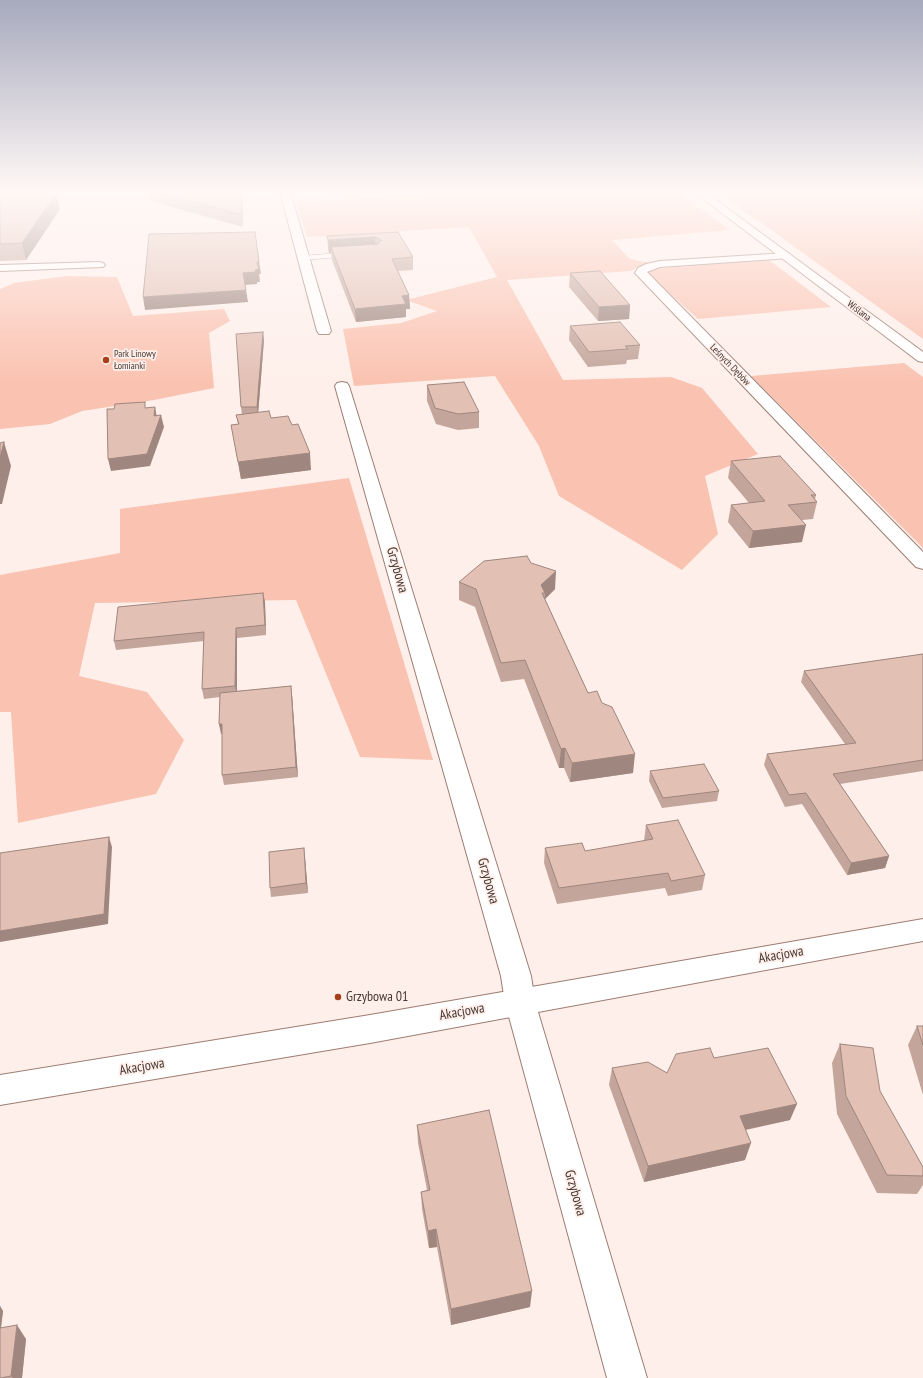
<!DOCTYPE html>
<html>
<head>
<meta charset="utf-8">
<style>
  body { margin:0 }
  canvas { display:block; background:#feefea }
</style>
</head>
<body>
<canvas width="923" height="1378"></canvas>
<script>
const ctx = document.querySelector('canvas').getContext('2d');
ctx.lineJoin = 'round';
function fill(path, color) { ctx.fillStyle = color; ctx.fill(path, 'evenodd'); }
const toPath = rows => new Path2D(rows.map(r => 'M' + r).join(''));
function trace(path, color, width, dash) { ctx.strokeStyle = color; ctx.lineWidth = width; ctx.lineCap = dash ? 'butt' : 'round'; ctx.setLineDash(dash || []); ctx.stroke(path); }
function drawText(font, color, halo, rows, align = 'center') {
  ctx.font = font + ' "PT Sans Narrow",sans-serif'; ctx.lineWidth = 3.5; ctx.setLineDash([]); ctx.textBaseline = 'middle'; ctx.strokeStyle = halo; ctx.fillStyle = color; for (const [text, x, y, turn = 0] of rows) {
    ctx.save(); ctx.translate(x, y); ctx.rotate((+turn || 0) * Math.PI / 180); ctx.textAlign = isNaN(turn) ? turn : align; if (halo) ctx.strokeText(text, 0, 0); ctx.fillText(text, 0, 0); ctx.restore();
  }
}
fill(toPath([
  [447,192,671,192,679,194,730,230,612,240,630,259,649,263,630,271,507,280,563,380,671,377,702,388,758,454,705,476,718,534,682,570,559,496,539,446,495,376,354,386,343,329,401,323,437,311,406,300,497,277,469,227,307,237,296,202,448,194],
  [718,192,923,192,923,339],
  [769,260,831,307,698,319,646,272,652,269],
  [67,276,117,277,133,316,224,309,230,321,209,333,214,388,154,400,82,411,50,424,0,429,0,289,14,283],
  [904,363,923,377,923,548,751,376],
  [349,478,433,760,360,757,296,600,95,603,79,676,147,692,184,740,156,794,18,823,11,712,0,712,0,575,120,553,120,509]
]), '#fac2b0');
const service = toPath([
  [351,252,355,254,354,256,302,260,298,258,302,256,351,252]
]);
const minor = toPath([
  [280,192,290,192,331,331,329,334,319,334,317,331,280,192],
  [786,253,790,254,792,256,790,258,660,267,647,272,923,552,923,569,916,567,635,273,638,268,646,264,660,261,786,253],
  [99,262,103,263,105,265,103,267,0,271,0,265,99,262],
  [342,382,347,383,349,386,531,976,535,1002,647,1378,607,1378,505,1002,501,976,335,386,337,383,342,382]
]);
const tertiary = toPath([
  [923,919,923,941,370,1043,0,1105,0,1075,370,1015,923,919]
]);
const secondary = toPath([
  [694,192,705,192,923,352,923,362,918,361,694,192]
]);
trace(service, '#9d7d72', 1);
trace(minor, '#9d7d72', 2);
trace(tertiary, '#9d7d72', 2);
trace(secondary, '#9d7d72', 2);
fill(service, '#fff');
fill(minor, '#fff');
fill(tertiary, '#fff');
fill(secondary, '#fff');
fill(toPath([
  [149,192,242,192,243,227,151,201],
  [56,194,60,209,26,260,0,261,0,195],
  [398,232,413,257,413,270,398,271,409,295,410,309,406,309,406,317,356,322,332,260,331,253,329,253,328,249,327,236],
  [570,273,630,305,629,319,598,321,569,287],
  [570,326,640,345,638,359,627,360,626,364,588,367,569,340],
  [264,340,258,413,271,418,292,425,311,470,241,479,231,425,238,424,236,415,242,415,241,407],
  [427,385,479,412,479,428,458,430,436,424,427,401],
  [731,461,816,495,815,499,817,502,813,519,802,520,802,542,749,548,728,522,731,505,749,503,728,478],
  [531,563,555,589,545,599,588,693,633,773,570,782,564,768,559,768,524,679,501,682,475,607,459,600,459,582],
  [263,593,265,602,266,635,237,638,237,691,291,686,292,695,298,777,224,785,222,775,222,734,219,724,220,697,204,699,202,689,204,641,116,650,114,641],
  [923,654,923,771,840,784,889,856,885,868,847,875,802,804,785,807,764,765,767,754,845,744,801,682,804,671],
  [650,771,719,791,717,801,662,808,649,781],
  [646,825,705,875,702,890,668,896,665,888,557,904,544,863,545,848,585,851,644,841],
  [304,848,305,858,308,893,271,897,270,888],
  [917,1026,923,1026,923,1095,908,1045],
  [840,1044,923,1167,923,1185,917,1194,877,1193,837,1114,832,1063],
  [714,1058,790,1120,746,1130,745,1160,644,1182,609,1085,612,1068,667,1073],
  [417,1125,530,1307,451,1325,437,1247,429,1248,422,1209,421,1192,427,1190,418,1143],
  [0,1306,3,1311,1,1328,26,1339,22,1378,0,1378]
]), '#c3a59b');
fill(toPath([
  [241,192,242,192,243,227,242,215],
  [56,194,60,209,26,260,22,243],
  [375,237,376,250,331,247,331,253,329,253,328,240],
  [259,261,261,274,259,274,260,282,257,282,257,284,245,285,243,273,255,270,257,262],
  [246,290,248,302,145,310,143,297],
  [409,295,410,309,406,309,406,317,356,322,355,309,402,296],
  [630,305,629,319,598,321,599,307],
  [263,332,264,340,258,415,257,407],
  [155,407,157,418,154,416],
  [161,415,164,427,150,466,111,471,108,459],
  [4,442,11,466,2,504,0,504,0,458],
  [310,453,311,470,241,479,238,462],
  [806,525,802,542,749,548,753,531],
  [556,571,555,589,545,599,545,593,541,585],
  [263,593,265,602,266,635,265,625],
  [236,628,237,638,237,695,235,686],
  [291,686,292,695,298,777,296,767],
  [219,724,222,724,224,734,221,734],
  [565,748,564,768,559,768,561,749],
  [635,754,633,773,570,782,572,763],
  [109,837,112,847,108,924,0,942,0,931],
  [304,848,305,858,308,893,306,883],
  [889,856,885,868,847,875,851,863],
  [797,1104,790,1120,734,1132,740,1116],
  [751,1143,745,1160,644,1182,648,1166],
  [436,1229,437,1247,429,1248,428,1231],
  [532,1291,530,1307,451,1325,451,1309],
  [0,1306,3,1311,0,1335],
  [17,1325,26,1339,22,1378,13,1378,11,1376]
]), '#9f867e');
const building = toPath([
  [157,192,241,192,242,215,157,192],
  [56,194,22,243,0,244,0,195,56,194],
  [255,232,259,261,257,262,259,269,255,270,256,272,243,273,246,290,143,297,149,234,255,232],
  [398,232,413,257,392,259,409,295,402,296,406,304,355,309,331,247,378,244,381,240,375,237,328,240,327,236,398,232],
  [600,271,630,305,599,307,570,273,600,271],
  [620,322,640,345,625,346,628,349,589,352,570,326,620,322],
  [263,332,257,407,241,407,236,334,263,332],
  [464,382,479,412,458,414,435,408,427,385,464,382],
  [145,402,145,408,155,407,154,416,161,415,147,454,108,459,107,409,114,409,115,404,145,402],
  [269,411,271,418,288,416,292,425,298,424,310,453,238,462,231,425,239,424,236,415,269,411],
  [4,442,0,458,0,443,4,442],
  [780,456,816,495,811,495,817,502,788,505,806,525,753,531,731,505,765,501,731,461,780,456],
  [527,556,531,563,556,571,541,585,545,593,542,593,588,693,597,691,602,703,612,707,635,754,572,763,565,748,561,749,525,660,501,663,476,589,459,582,484,561,527,556],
  [263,593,265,625,236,628,235,686,202,689,204,632,114,641,118,607,263,593],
  [923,654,923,760,833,774,889,856,851,863,806,793,789,795,767,754,856,743,804,671,923,654],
  [291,686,296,767,222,775,222,724,219,724,220,693,291,686],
  [704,764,719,791,663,798,650,771,704,764],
  [678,820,705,875,671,881,668,873,559,888,545,848,582,843,585,851,653,839,646,825,678,820],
  [109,837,104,914,0,931,0,853,109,837],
  [304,848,306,883,270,888,269,852,304,848],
  [917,1026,923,1026,923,1045,917,1026],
  [840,1044,873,1048,880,1091,923,1167,923,1176,887,1175,846,1096,840,1044],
  [710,1048,714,1058,768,1048,797,1104,740,1116,751,1143,648,1166,612,1068,648,1062,667,1073,676,1054,710,1048],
  [489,1110,532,1291,451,1309,436,1229,428,1231,421,1192,430,1190,417,1125,489,1110],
  [17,1325,11,1376,0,1378,0,1328,17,1325]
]);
fill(building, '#e3c0b4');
trace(building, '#9f867e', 1);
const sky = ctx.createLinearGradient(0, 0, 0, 384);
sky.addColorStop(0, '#a7a9bd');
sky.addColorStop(0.5, '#fff8f6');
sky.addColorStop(1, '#fff8f600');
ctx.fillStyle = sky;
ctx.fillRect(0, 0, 923, 384);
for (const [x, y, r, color] of [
  [106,360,4,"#a64019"],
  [338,997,4,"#a64019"]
]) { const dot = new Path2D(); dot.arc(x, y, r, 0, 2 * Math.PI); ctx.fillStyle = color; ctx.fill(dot); trace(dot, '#feefea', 1.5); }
drawText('10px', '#453732', '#feefea', [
  ["Wiślana",859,311,37],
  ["Leśnych Dębów",730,365,46]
]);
drawText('10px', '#453732', '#feefea', [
  ["Park Linowy",114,354],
  ["Łomianki",114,366]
], 'left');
drawText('14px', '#453732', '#feefea', [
  ["Grzybowa",397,570,74],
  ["Grzybowa",488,881,74],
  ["Akacjowa",781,955,-10],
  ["Akacjowa",462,1012,-10],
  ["Akacjowa",142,1067,-10],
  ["Grzybowa",575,1193,74]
]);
drawText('14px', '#453732', '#feefea', [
  ["Grzybowa 01",346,997]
], 'left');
</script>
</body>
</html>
